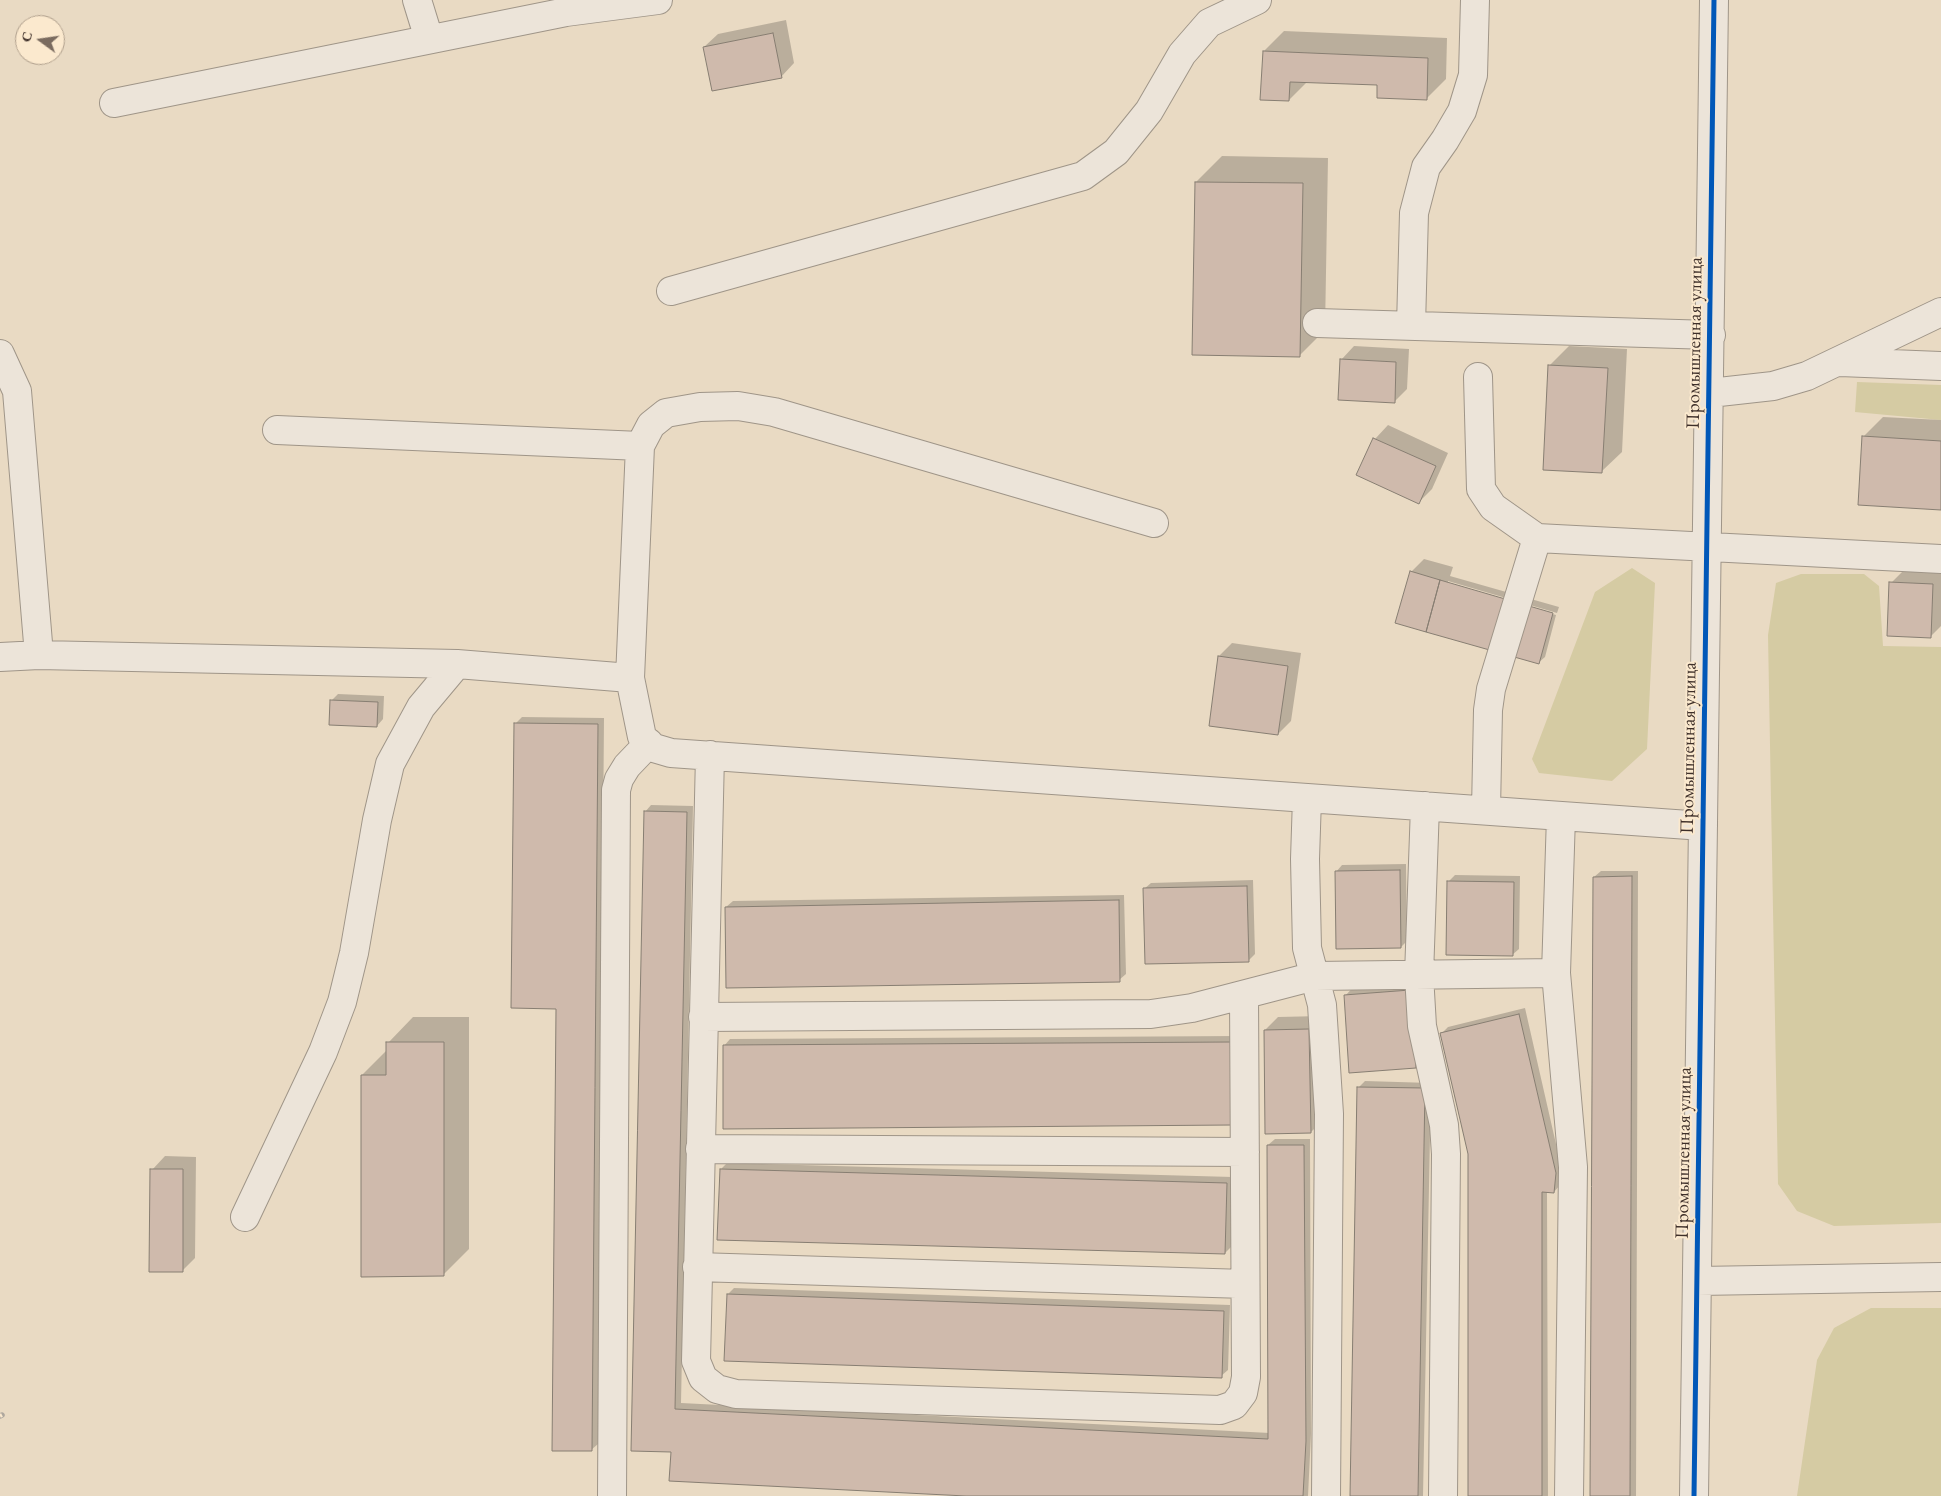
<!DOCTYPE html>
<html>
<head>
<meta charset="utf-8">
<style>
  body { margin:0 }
  #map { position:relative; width:1941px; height:1496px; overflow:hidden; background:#e9dac3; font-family:"EB Garamond",serif }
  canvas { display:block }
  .north { position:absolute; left:15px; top:15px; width:50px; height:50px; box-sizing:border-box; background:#fbe9ce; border:1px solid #af9f8c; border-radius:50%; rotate:284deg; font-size:14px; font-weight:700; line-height:20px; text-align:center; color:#3e2f29 }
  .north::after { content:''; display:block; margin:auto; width:18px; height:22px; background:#7a6b5f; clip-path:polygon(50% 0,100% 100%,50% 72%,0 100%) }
</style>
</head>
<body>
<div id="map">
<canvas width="1941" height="1496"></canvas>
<div class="north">С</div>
</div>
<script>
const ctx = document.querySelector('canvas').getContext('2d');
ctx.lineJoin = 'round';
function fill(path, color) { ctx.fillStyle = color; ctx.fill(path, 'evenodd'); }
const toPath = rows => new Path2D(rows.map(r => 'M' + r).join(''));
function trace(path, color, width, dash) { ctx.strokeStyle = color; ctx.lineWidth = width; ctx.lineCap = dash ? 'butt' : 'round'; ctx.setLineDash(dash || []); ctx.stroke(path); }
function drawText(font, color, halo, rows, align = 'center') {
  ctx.font = font + ' "EB Garamond",serif'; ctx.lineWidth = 4; ctx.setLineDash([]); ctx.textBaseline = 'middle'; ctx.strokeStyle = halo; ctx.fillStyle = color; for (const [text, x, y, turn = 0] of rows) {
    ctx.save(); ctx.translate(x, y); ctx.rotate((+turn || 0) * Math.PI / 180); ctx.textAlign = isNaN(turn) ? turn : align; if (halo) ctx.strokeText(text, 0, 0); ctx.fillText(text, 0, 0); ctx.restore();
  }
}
fill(toPath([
  [1857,382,1941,385,1941,420,1855,412],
  [1632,568,1655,583,1647,749,1612,781,1539,773,1532,759,1595,592],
  [1801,574,1864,574,1879,586,1883,646,1941,647,1941,1223,1834,1226,1797,1211,1778,1184,1768,635,1776,583],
  [1871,1308,1941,1308,1941,1496,1797,1496,1817,1360,1834,1328]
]), '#d5cba3');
fill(toPath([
  [786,20,794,63,781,77,704,47,718,34],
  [1284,31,1447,38,1446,79,1426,99,1379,84,1308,81,1289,100,1264,51],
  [1222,156,1328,158,1325,330,1299,356,1196,182],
  [1354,346,1409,349,1407,389,1394,402,1341,360],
  [1569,346,1627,349,1622,452,1602,471,1549,366],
  [1883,417,1941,420,1941,509,1864,436],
  [1388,425,1448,453,1432,489,1418,503,1358,475,1375,439],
  [1424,559,1453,567,1450,576,1559,607,1557,613,1448,581,1448,584,1556,615,1545,657,1538,663,1411,572],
  [1904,570,1941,571,1941,626,1931,636,1891,583],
  [1232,643,1301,653,1291,721,1278,734,1219,656],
  [338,694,384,696,383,719,377,726,331,701],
  [522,717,604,718,598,1444,591,1450,557,1007,515,724],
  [651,805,693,806,681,1403,1270,1433,1268,1145,1275,1139,1310,1139,1311,1434,1308,1496,991,1496,673,1450,645,812],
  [1406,864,1407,941,1401,947,1336,872,1342,865],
  [1601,871,1638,871,1636,1496,1592,1496,1594,877],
  [1455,875,1520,876,1519,949,1512,955,1448,882],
  [1253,880,1255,954,1248,961,1144,889,1151,883],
  [1124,895,1126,974,1119,980,726,907,733,901],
  [1423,978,1428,1053,1415,1067,1345,996,1358,982],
  [1525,1008,1561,1166,1560,1185,1554,1192,1547,1191,1548,1496,1469,1496,1469,1154,1441,1034,1448,1027],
  [1322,1016,1324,1119,1311,1132,1265,1030,1278,1017],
  [413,1017,469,1017,469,1249,443,1275,362,1075,387,1050,388,1043],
  [1238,1036,1238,1118,724,1046,730,1039],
  [1365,1081,1431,1083,1423,1496,1351,1496,1358,1088],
  [165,1156,196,1157,195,1258,182,1271,152,1170],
  [727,1163,1233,1177,1231,1247,1225,1253,721,1169],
  [734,1288,1230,1305,1228,1370,1221,1376,728,1294]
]), '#0003');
const building = toPath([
  [773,33,782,78,712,91,703,47,773,33],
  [1263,51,1428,58,1427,100,1377,98,1377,85,1290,82,1289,101,1260,100,1263,51],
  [1195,182,1303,183,1300,357,1192,355,1195,182],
  [1340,359,1396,362,1395,403,1338,400,1340,359],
  [1548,365,1608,368,1602,473,1543,470,1548,365],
  [1862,436,1941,441,1941,510,1858,505,1862,436],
  [1373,438,1436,466,1419,504,1356,475,1373,438],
  [1410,571,1440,580,1426,632,1395,623,1410,571],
  [1440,580,1553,613,1539,664,1426,632,1440,580],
  [1889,582,1933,584,1931,638,1887,636,1889,582],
  [1218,656,1288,666,1278,735,1209,726,1218,656],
  [330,700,378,702,377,727,329,725,330,700],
  [514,723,598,724,592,1451,552,1451,556,1009,511,1008,514,723],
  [644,811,687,812,675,1409,1268,1439,1267,1145,1304,1145,1306,1441,1303,1496,966,1496,669,1481,671,1452,631,1451,644,811],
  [1400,870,1401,948,1336,949,1335,871,1400,870],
  [1632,876,1630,1496,1590,1496,1593,877,1632,876],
  [1447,881,1514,882,1513,956,1446,955,1447,881],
  [1247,886,1249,962,1145,964,1143,888,1247,886],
  [1119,900,1120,982,726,988,725,907,1119,900],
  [1410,990,1416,1068,1349,1073,1344,995,1410,990],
  [1519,1014,1556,1173,1554,1193,1542,1192,1542,1496,1468,1496,1468,1154,1440,1033,1519,1014],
  [1309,1029,1311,1133,1265,1134,1264,1030,1309,1029],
  [386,1042,444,1042,444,1276,361,1277,361,1075,386,1075,386,1042],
  [1232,1042,1232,1125,723,1129,723,1045,1232,1042],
  [1357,1087,1425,1088,1418,1496,1350,1496,1357,1087],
  [150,1169,183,1169,183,1272,149,1272,150,1169],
  [720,1169,1227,1183,1225,1254,717,1240,720,1169],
  [727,1294,1224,1311,1222,1378,724,1361,727,1294]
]);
fill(building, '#cfbaac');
trace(building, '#877e72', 1);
const minor = toPath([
  [417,0,429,39],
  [114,103,566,12,658,0],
  [671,291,1083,176,1116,152,1149,111,1182,54,1209,23,1257,0],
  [1317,323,1711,335],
  [1411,326,1414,213,1426,167,1445,140,1462,111,1473,75,1475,0],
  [0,354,17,391,39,655],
  [1840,362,1941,366],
  [1478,377,1481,489,1493,507,1537,538],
  [1710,393,1773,386,1807,376,1941,312],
  [277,430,640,446],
  [0,657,39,655,457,664],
  [630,678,640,446,651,425,666,413,700,407,738,406,774,412,1154,523],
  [710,755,696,1361,703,1378,717,1389,736,1394,1220,1410,1234,1405,1243,1393,1246,1377,1244,995],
  [1307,798,1305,859,1307,948,1322,1005,1329,1114,1326,1496],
  [1425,806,1419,975,1422,1026,1444,1125,1446,1154,1443,1496],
  [1486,810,1488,710,1491,689,1537,538,1941,559],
  [1561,816,1556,973,1573,1167,1569,1496],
  [703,1017,1151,1014,1192,1008,1315,976,1556,973],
  [700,1149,1245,1152],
  [245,1217,323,1052,342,1002,354,953,377,820,390,764,421,707,457,664,630,678,642,737,654,748,671,753,1703,826],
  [697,1267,1245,1284],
  [1698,1281,1941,1277],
  [612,1496,616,790,619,779,627,766,649,743],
  [1694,1496,1714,0]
]);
trace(minor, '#9f9588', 30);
trace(minor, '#ece4d9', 28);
const rail = toPath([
  [0,1416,2,1415]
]);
trace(rail, '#aea79e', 5.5);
trace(rail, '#fbe9ce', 4, [11]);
trace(toPath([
  [1694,1496,1714,0]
]), '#0057b8', 5);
drawText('19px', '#3e2f29', '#fbe9ce', [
  ["Промышленная улица",1695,343,-89],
  ["Промышленная улица",1689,748,-89],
  ["Промышленная улица",1684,1153,-89]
]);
</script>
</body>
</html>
